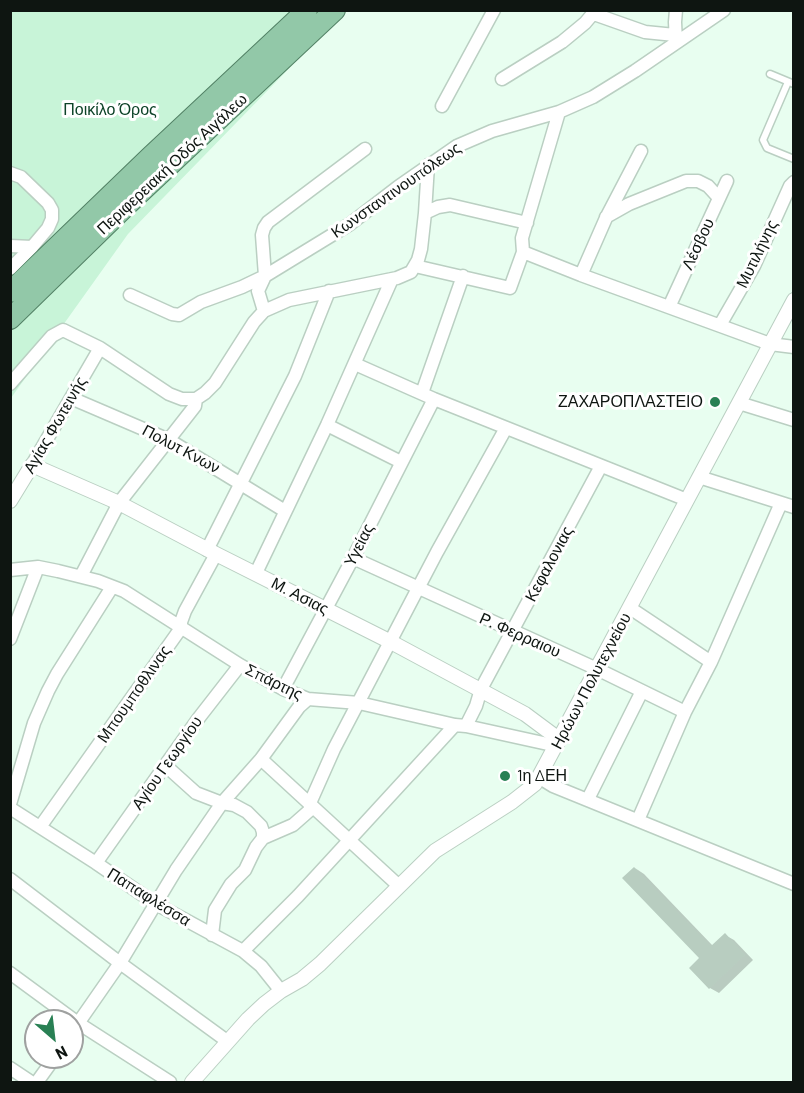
<!DOCTYPE html>
<html>
<head>
<meta charset="utf-8">
<style>
  body { margin:0 }
  #map { position:relative; width:804px; height:1093px; overflow:hidden; background:#e8fef0; font-family:Barlow,sans-serif }
  canvas { display:block }
  .frame { position:absolute; inset:0; border:12px solid #0e1511; pointer-events:none }
  .north { position:absolute; left:24px; top:1009px; width:60px; height:60px; box-sizing:border-box; background:#fff; border:2px solid #9fa1a0; border-radius:50%; rotate:152deg; font-size:16px; font-weight:700; line-height:24px; text-align:center; color:#0e1511 }
  .north::after { content:''; display:block; margin:auto; width:21px; height:27px; background:#298054; clip-path:polygon(50% 0,100% 100%,50% 72%,0 100%) }
</style>
</head>
<body>
<div id="map">
<canvas width="804" height="1093"></canvas>
<div class="frame"></div>
<div class="north">N</div>
</div>
<script>
const ctx = document.querySelector('canvas').getContext('2d');
ctx.lineJoin = 'round';
function fill(path, color) { ctx.fillStyle = color; ctx.fill(path, 'evenodd'); }
const toPath = rows => new Path2D(rows.map(r => 'M' + r).join(''));
function trace(path, color, width, dash) { ctx.strokeStyle = color; ctx.lineWidth = width; ctx.lineCap = dash ? 'butt' : 'round'; ctx.setLineDash(dash || []); ctx.stroke(path); }
function drawText(font, color, halo, rows, align = 'center') {
  ctx.font = font + ' Barlow,sans-serif'; ctx.lineWidth = 6; ctx.setLineDash([]); ctx.textBaseline = 'middle'; ctx.strokeStyle = halo; ctx.fillStyle = color; for (const [text, x, y, turn = 0] of rows) {
    ctx.save(); ctx.translate(x, y); ctx.rotate((+turn || 0) * Math.PI / 180); ctx.textAlign = isNaN(turn) ? turn : align; if (halo) ctx.strokeText(text, 0, 0); ctx.fillText(text, 0, 0); ctx.restore();
  }
}
fill(toPath([
  [11,11,345,11,128,234,11,398]
]), '#c8f4d8');
fill(toPath([
  [635,868,644,874,713,946,725,935,734,940,753,960,719,993,710,988,691,968,701,958]
]), '#0003');
fill(toPath([
  [634,867,711,946,725,933,745,955,709,989,689,968,699,958,622,878]
]), '#b8cdc0');
const service = toPath([
  [770,74,794,84],
  [788,82,763,140,767,148,794,159]
]);
const minor = toPath([
  [594,14,645,32,675,35],
  [676,42,675,22,676,10],
  [502,79,562,42,585,23,596,10],
  [442,106,494,10],
  [559,112,522,238,523,252,581,275,770,344,794,347],
  [10,173,21,177,48,203,52,210,52,219,48,228,32,247,10,269],
  [425,213,428,165],
  [606,217,629,204,686,181,698,181,708,186,719,198],
  [10,246,32,247],
  [415,266,510,288,523,252],
  [581,275,606,218,641,151],
  [130,295,172,314,179,315,201,302,242,287,265,276,350,224,398,187,457,146,492,131,559,112,593,97,635,71,724,10],
  [669,307,727,181],
  [264,311,258,291,265,276,262,235,264,228,268,222,365,149],
  [720,325,754,266,790,186,794,182],
  [355,364,434,399,687,500],
  [10,384,52,336,63,330,100,348,169,394,182,399,196,399],
  [422,393,463,276],
  [71,398,169,440,285,511],
  [739,403,794,420],
  [327,425,401,462],
  [32,465,100,348],
  [699,477,794,507],
  [207,550,295,376,329,291],
  [353,558,597,669,685,712],
  [10,570,38,567,58,571,98,581,124,591,240,665,283,689,308,699,359,703,455,725,466,726,557,746],
  [256,573,327,425,392,279],
  [81,576,119,503,195,406,196,399,205,393,215,383,254,322,264,311,289,300,397,278,411,272,418,260,421,249,425,213,438,207,450,205,527,223],
  [630,608,711,662],
  [10,639,38,567],
  [283,689,353,558,434,399],
  [466,726,476,706,481,689,601,466],
  [261,759,399,886],
  [166,766,196,793,222,803,234,805,247,812,261,826,263,832,263,838,256,847,245,870,231,884,215,910,212,935],
  [540,778,553,786,794,884],
  [588,799,642,691],
  [10,804,34,723,48,691,57,674,112,587],
  [10,808,96,863,156,904,243,951,261,966,281,991],
  [638,820,685,712,711,662,781,503],
  [40,827,181,628,181,622,185,611,216,554],
  [263,838,293,825,310,810,310,803,334,749,437,552,506,428],
  [96,863,198,719,240,665],
  [10,879,120,963,227,1041],
  [243,951,298,896,455,725],
  [10,973,78,1023,170,1082],
  [72,1032,120,963,176,870,222,803,261,759,299,707,308,699],
  [10,1068,31,1082],
  [37,1082,55,1057]
]);
const tertiary = toPath([
  [10,501,32,465,119,503,216,554,391,642,525,714,560,740],
  [192,1082,248,1019,264,1004,281,991,302,979,320,964,435,851,512,802,535,784,794,300]
]);
const trunk = toPath([
  [10,292,150,157,307,10],
  [10,319,127,205,335,10]
]);
trace(service, '#bacfc2', 9);
trace(minor, '#bacfc2', 15);
trace(tertiary, '#bacfc2', 16);
trace(trunk, '#528165', 22);
trace(service, '#fff', 6);
trace(minor, '#fff', 12);
trace(tertiary, '#fff', 14);
trace(trunk, '#92c8a8', 20);
for (const [x, y, r, color] of [
  [715,402,6,"#298054"],
  [505,776,6,"#298054"]
]) { const dot = new Path2D(); dot.arc(x, y, r, 0, 2 * Math.PI); ctx.fillStyle = color; ctx.fill(dot); trace(dot, '#fff', 2); }
drawText('16px', '#0d4328', '#fff', [
  ["Ποικίλο Όρος",110,110]
]);
drawText('16px', '#0e1511', '#fff', [
  ["Περιφερειακή Οδός Αιγάλεω",172,164,-43],
  ["Κωνσταντινουπόλεως",396,190,-35],
  ["Λέσβου",698,244,-65],
  ["Μυτιλήνης",757,254,-64],
  ["Αγίας Φωτεινής",55,425,-60],
  ["Πολυτ Κνων",181,449,28],
  ["Υγείας",359,545,-63],
  ["Κεφαλονιας",549,564,-62],
  ["Μ. Ασιας",300,596,27],
  ["Ρ. Φερραιου",520,635,24],
  ["Ηρώων Πολυτεχνείου",591,681,-62],
  ["Σπάρτης",274,682,26],
  ["Μπουμποθλινας",134,694,-55],
  ["Αγίου Γεωργίου",167,763,-55],
  ["Παπαφλέσσα",149,897,32]
]);
drawText('16px', '#0e1511', '#fff', [
  ["ΖΑΧΑΡΟΠΛΑΣΤΕΙΟ",703,402],
  ["1η ΔΕΗ",517,776,"left"]
], 'right');
</script>
</body>
</html>
